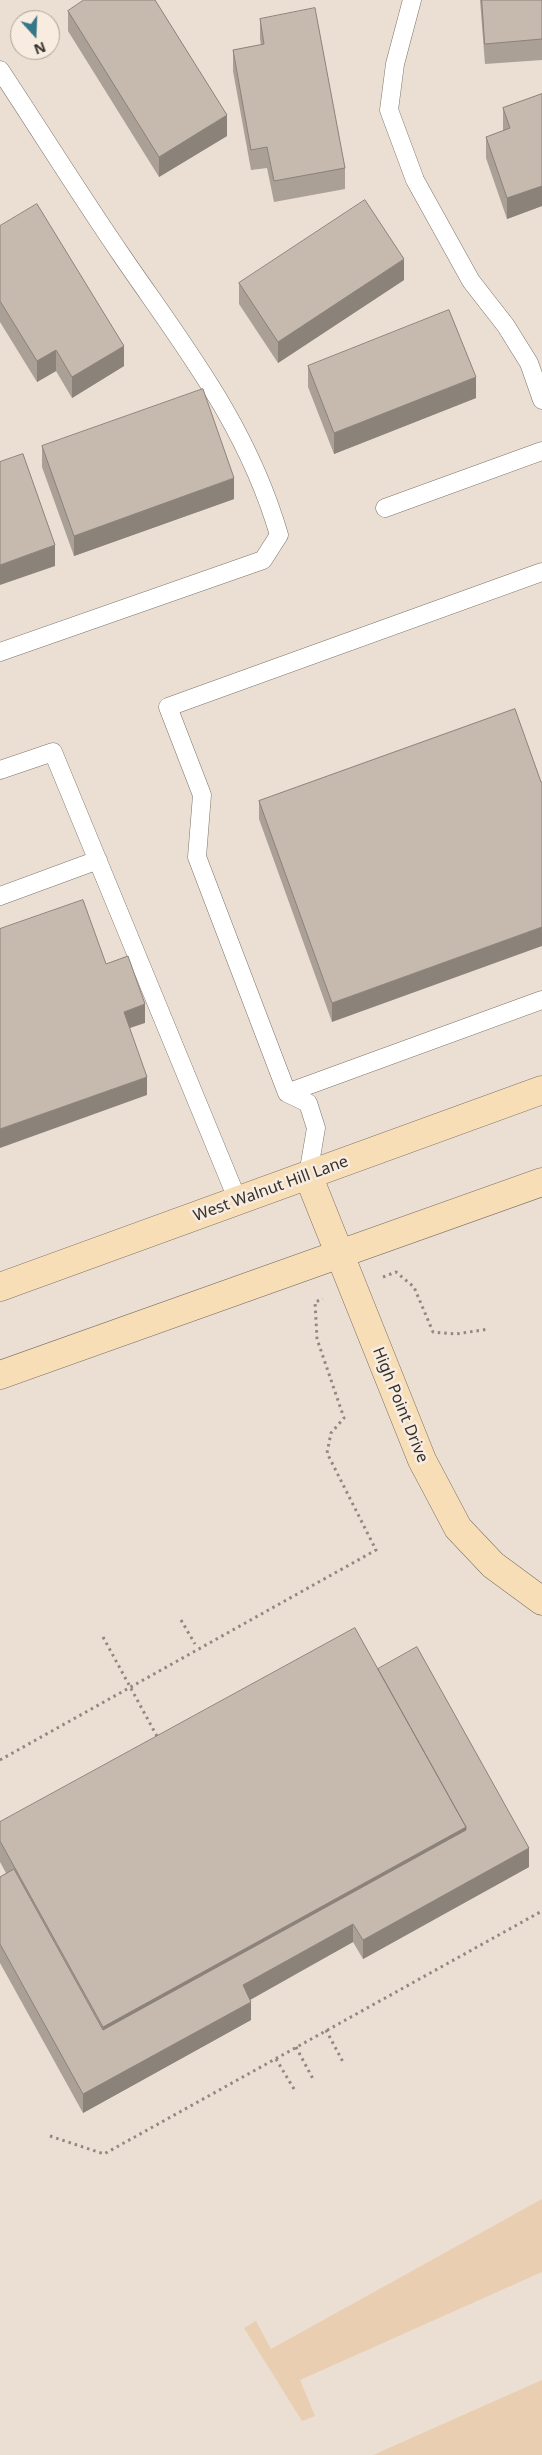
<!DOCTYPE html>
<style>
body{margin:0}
#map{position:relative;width:542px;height:2455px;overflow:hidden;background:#ebdfd3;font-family:"Noto Sans",sans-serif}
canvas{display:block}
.north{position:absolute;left:10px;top:10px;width:50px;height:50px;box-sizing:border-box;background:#f8ece0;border:1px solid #aaa198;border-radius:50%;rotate:160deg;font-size:14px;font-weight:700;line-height:20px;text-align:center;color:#34302b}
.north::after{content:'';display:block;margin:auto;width:18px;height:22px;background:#357789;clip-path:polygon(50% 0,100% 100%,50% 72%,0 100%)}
</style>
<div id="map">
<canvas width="542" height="2455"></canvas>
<div class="north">N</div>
</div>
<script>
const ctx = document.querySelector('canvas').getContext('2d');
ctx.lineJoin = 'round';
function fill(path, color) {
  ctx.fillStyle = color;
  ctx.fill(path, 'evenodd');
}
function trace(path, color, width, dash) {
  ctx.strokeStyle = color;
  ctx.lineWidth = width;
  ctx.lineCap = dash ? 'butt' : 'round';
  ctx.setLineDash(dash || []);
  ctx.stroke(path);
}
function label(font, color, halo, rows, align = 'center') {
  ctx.font = font + ' "Noto Sans",sans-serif';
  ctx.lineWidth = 5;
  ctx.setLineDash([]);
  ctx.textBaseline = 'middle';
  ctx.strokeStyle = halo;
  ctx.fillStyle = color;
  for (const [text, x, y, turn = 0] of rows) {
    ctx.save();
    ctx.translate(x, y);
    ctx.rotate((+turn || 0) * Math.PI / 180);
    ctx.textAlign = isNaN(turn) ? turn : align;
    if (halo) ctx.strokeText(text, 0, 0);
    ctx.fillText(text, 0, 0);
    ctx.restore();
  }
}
const green = new Path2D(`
 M542,2199V2272L300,2380L315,2416L302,2421L244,2328L256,2321L271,2349Z
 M542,2380V2455H373Z`);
const path = new Path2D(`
 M383,1277L396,1272L414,1287L433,1332L456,1334L489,1329
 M181,1620L195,1644
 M103,1637L159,1740
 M0,1760L376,1550L327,1453L331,1433L344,1418L317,1339L315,1302L323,1299
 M326,2030L343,2062
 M296,2047L313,2079
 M276,2059L294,2089
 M50,2136L104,2154L542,1911`);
const lane = new Path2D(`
 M412,0L395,64L389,110L415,180L471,281L506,326L529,363L542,400
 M0,70C41,132 80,195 122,256C185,348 247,425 279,535L263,560L0,652
 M385,508L542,451
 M0,770L53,752L238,1201
 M0,896L98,860
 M287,1093L542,1000
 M308,1175L316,1128L308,1103L287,1093L197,857L202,795L168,707L542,572`);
const secondary = new Path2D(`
 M308,1175L422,1460L458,1528L493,1565L542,1601
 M0,1287L542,1090
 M0,1375L542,1182`);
const wall = new Path2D(`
 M480,0H542V60L485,64Z
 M68,11L227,136L159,177L68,31Z
 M260,19L345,168V189L274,202L267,168L251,170L233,71V50L261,45L260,39Z
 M542,94V206L507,219L486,158V137L503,131V108Z
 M0,226L124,366L72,398L56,371L37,382L0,322Z
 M404,280L278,363L239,304V283Z
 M308,366L476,398L334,454L308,387Z
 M42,446L234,499L74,556L42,467Z
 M515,709L332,1022L259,819V801Z
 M378,1669L529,1867L363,1959L353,1942L250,1999L251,2020L83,2113L0,1963V1877L6,1873L0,1862V1822Z`);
const shadedWall = new Path2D(`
 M227,115V136L159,177V157Z
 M542,186V206L507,219V198Z
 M404,259V280L278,363V342Z
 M124,346V366L72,398V377Z
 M56,350V371L37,382V361Z
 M476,377V398L334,454V433Z
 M234,478V499L74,556V536Z
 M55,545V566L0,585V565Z
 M542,927V946L332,1022V1003Z
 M145,1004V1023L124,1030V1012Z
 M147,1077V1095L0,1148V1129Z
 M466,1827V1848L103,2048V2027Z
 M529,1848V1867L363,1959V1940Z
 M353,1924V1942L243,2004V1985Z
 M251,2002V2020L83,2113V2094Z`);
const building = new Path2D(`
 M84,0H155L227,115L159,157L68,11Z
 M482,0H542V39L485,44Z
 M315,8L345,168L274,181L267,147L251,150L233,50L264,44L260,19Z
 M542,94V186L507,198L486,137L510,128L503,108Z
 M365,200L404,259L278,342L239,283Z
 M37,204L124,346L72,377L56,350L37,361L0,301V226Z
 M449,310L476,377L334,433L308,366Z
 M203,389L234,478L74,536L42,446Z
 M23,454L55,545L0,565V462Z
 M515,709L541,782H542V927L332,1003L259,801Z
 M83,900L106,964L128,956L145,1004L124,1012L147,1077L0,1129V929Z
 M355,1628L466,1827L103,2027L0,1841V1822Z
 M417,1647L529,1848L363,1940L353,1924L243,1985L251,2002L83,2094L0,1944V1877L14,1869L103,2030L466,1830V1827L378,1669Z`);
const streetNames = [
 ["West Walnut Hill Lane",271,1189,-20],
 ["High Point Drive",400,1405,68]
];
fill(green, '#e9ceb1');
trace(lane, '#7d7368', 19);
trace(secondary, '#7d7368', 29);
trace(path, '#918981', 3, [2.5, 4]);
trace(lane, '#fff', 18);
trace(secondary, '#f8deb7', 28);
fill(wall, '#aaa096');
fill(shadedWall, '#8b827a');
fill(building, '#c6baaf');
trace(building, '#8b827a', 1);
label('16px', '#34302b', '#f8ece0', streetNames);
</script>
